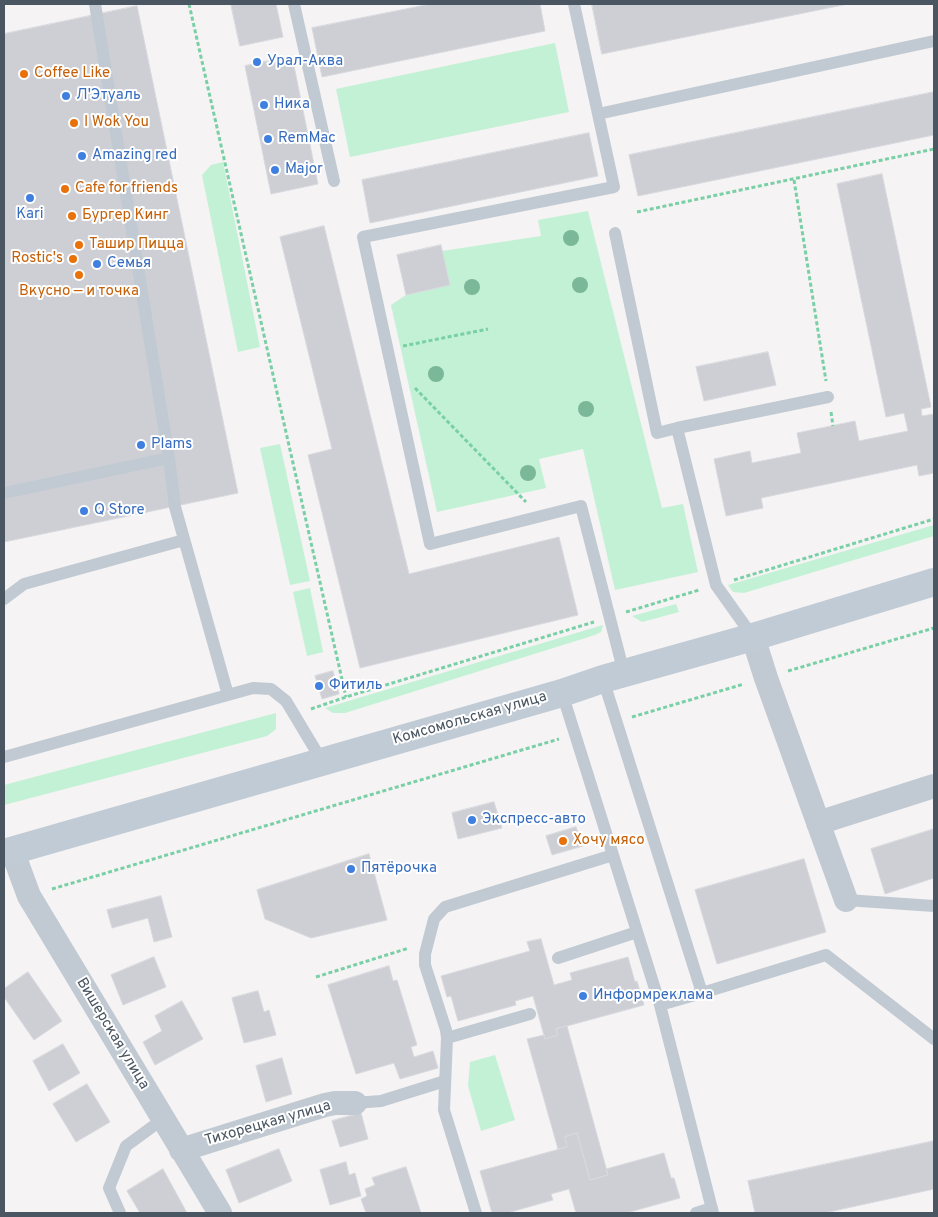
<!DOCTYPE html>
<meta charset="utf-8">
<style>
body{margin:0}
#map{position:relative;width:938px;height:1217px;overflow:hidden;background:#f5f3f3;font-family:Overpass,sans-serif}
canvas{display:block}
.frame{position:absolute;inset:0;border:5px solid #4a5661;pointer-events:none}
</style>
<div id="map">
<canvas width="938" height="1217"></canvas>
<div class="frame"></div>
</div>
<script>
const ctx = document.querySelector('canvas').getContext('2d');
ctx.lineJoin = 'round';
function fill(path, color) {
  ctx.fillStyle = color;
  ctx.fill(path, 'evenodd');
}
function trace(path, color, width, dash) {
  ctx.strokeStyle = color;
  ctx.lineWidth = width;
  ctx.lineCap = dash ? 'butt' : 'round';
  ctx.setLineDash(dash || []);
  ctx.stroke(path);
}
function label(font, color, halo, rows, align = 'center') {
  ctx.font = font + ' Overpass,sans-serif';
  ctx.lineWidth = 4;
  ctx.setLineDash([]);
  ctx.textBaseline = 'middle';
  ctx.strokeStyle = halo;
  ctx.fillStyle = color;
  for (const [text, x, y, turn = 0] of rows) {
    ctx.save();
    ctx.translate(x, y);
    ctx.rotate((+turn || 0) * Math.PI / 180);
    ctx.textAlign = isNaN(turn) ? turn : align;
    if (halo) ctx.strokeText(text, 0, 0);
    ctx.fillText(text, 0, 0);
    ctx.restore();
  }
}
const green = new Path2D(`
 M555,43L569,112L350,157L336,89Z
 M223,162L260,347L238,352L202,175L211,165Z
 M588,211L662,508L683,504L698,572L615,590L583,449L539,459L546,488L437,512L391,305L406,295L450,285L442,251L541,236L538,220Z
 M280,444L310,581L290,585L260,448Z
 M934,525V536L744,593L733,592L728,585Z
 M310,588L323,652L307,656L293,592Z
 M676,604L679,612L642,622L632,616Z
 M603,625L601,632L595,635L345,713H333L325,708Z
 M276,713V729L267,736L4,805V785Z
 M495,1055L515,1120L481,1131L468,1086L470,1062Z`);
const building = new Path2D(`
 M231,4H276L283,37L240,46Z
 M431,4H540L545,31L322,77L312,28Z
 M592,4H848L602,54Z
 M137,6L238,493L4,542V34Z
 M292,56L318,184L271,194L245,66Z
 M934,92V135L638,196L629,155Z
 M589,133L598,176L370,223L362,180Z
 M882,174L931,407L921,409L922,416L934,414V473L919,476L917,465L761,498L763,508L726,516L714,459L750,451L752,463L801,453L797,433L855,421L859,441L908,431L904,413L886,417L837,184Z
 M324,226L409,574L559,537L578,615L360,668L308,455L332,449L280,237Z
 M441,245L450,285L406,295L397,255Z
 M768,352L776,385L704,401L696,367Z
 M333,671L339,694L322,699L315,676Z
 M494,802L502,828L458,839L452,813Z
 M576,827L583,846L552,855L546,836Z
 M934,829V878L885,894L871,849Z
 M369,854L387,920L311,938L265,919L257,890Z
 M804,859L826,932L717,964L695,890Z
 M161,896L172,937L154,942L148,918L112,928L107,910Z
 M541,939L554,985L572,980L570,973L628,957L635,982L637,981L644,1005L556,1029L558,1035L545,1039L533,996L515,1001L516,1005L458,1021L451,996L447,997L441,976L530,951L527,942Z
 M154,957L166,987L123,1005L111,975Z
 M389,966L393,981L397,980L417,1045L411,1047L414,1057L433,1051L438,1068L400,1079L394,1063L356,1074L328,985Z
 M28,972L62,1021L34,1040L4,997V989Z
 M258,991L264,1012L269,1010L276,1035L244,1043L232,998Z
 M182,1001L203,1039L155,1065L143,1042L162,1031L155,1016Z
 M567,1026L608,1175L590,1180L577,1133L565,1137L567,1147L558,1149L527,1039L544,1035L545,1039L558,1035L556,1029Z
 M63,1044L80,1073L49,1091L33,1061Z
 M282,1058L292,1094L266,1102L256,1066Z
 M87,1084L110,1122L76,1142L53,1104Z
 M361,1113L368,1139L340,1147L332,1121Z
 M577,1133L590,1180L608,1175L606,1169L664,1153L671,1178H674L680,1198L626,1213H576L569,1189L551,1194L553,1200L507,1213H492L480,1171L567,1147L565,1137Z
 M934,1141V1189L824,1213H755L748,1181Z
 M279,1149L292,1181L239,1203L226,1170Z
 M346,1162L349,1175L355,1173L361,1196L330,1205L320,1170Z
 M406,1167L421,1213H366L361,1199L367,1196L365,1189L375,1185L372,1178Z
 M163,1169L187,1213H140L127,1191Z`);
const path = new Path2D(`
 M189,4L346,697
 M794,180L826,381
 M637,212L934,149
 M403,346L488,329
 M415,388L526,502
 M831,412L833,426
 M734,580L934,519
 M626,612L699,590
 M788,671L934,628
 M311,709L346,697L594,622
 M632,717L744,684
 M52,889L559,739
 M316,977L409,948`);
const lane = new Path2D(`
 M95,4L169,458L175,507L228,695
 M294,4L334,181
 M574,4L614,187L363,237L430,544L581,506L624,673
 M598,114L934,41
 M615,233L657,433L677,428
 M4,493L169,458
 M4,599L24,584L184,540
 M753,637L716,585L677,428L828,397
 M603,679L702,993L660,1005
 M4,757L253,688L271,689L286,701L322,761
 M613,855L660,1005L713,1213
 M846,900L934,906
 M558,958L637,932
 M702,993L826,955L934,1039
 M447,1038L530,1014
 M355,1103L381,1101L445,1081
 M120,1213L109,1188L126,1146L163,1119
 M476,1213L444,1110L447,1038L446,1030L425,965V954L434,919L445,907L613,855L562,693
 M696,1213L712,1208`);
const street = new Path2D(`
 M753,637L766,678L846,900
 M818,823L934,786
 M12,850L29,896L220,1213
 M181,1150L325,1105L335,1103H355`);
const secondary = new Path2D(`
 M4,853L562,693L603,679L753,637L934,582`);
const trees = [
 [571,238],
 [580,285],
 [472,287],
 [436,374],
 [586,409],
 [528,473]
];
const markers = [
 [257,62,5,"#3f7fe0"],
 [24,74,5,"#e8710a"],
 [66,96,5,"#3f7fe0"],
 [264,105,5,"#3f7fe0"],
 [74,123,5,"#e8710a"],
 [268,139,5,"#3f7fe0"],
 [82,156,5,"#3f7fe0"],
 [275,170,5,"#3f7fe0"],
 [65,189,5,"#e8710a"],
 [30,198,5,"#3f7fe0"],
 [72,216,5,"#e8710a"],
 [79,245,5,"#e8710a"],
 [73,259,5,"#e8710a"],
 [97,264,5,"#3f7fe0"],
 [79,275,5,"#e8710a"],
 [141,445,5,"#3f7fe0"],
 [84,511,5,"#3f7fe0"],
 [319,686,5,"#3f7fe0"],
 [472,820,5,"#3f7fe0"],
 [563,841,5,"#e8710a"],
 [351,869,5,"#3f7fe0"],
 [583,996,5,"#3f7fe0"]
];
const shopNames = [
 ["Урал-Аква",267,62],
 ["Л'Этуаль",76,96],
 ["Ника",274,105],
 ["RemMac",278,139],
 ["Amazing red",92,156],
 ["Major",285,170],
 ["Kari",30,215,"center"],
 ["Семья",107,264],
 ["Plams",151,445],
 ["Q Store",94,511],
 ["Фитиль",329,686],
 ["Экспресс-авто",482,820],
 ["Пятёрочка",361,869],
 ["Информреклама",593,996]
];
const foodNames = [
 ["Coffee Like",34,74],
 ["I Wok You",84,123],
 ["Cafe for friends",75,189],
 ["Бургер Кинг",82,216],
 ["Ташир Пицца",89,245],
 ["Rostic's",63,259,"right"],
 ["Вкусно — и точка",79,292,"center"],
 ["Хочу мясо",573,841]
];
const streetNames = [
 ["Комсомольская улица",470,719,-16],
 ["Вишерская улица",112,1034,59],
 ["Тихорецкая улица",268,1124,-16]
];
fill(green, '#c3f1d5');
fill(building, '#cdcfd5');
trace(building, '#d7d9de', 1);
trace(path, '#7ad0a6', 3, [4, 2.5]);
trace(lane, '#c1cad2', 12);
trace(street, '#c1cad2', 24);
trace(secondary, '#c1cbd6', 28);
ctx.fillStyle = '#7bb799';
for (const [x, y] of trees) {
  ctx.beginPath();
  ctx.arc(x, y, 8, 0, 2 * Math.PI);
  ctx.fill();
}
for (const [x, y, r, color] of markers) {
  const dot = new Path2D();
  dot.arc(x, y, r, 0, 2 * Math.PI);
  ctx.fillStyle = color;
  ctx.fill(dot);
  trace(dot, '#fff', 2);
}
label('15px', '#366cbe', '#fff', shopNames, 'left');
label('15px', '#c56008', '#fff', foodNames, 'left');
label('15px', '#4a5661', '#fff', streetNames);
</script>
